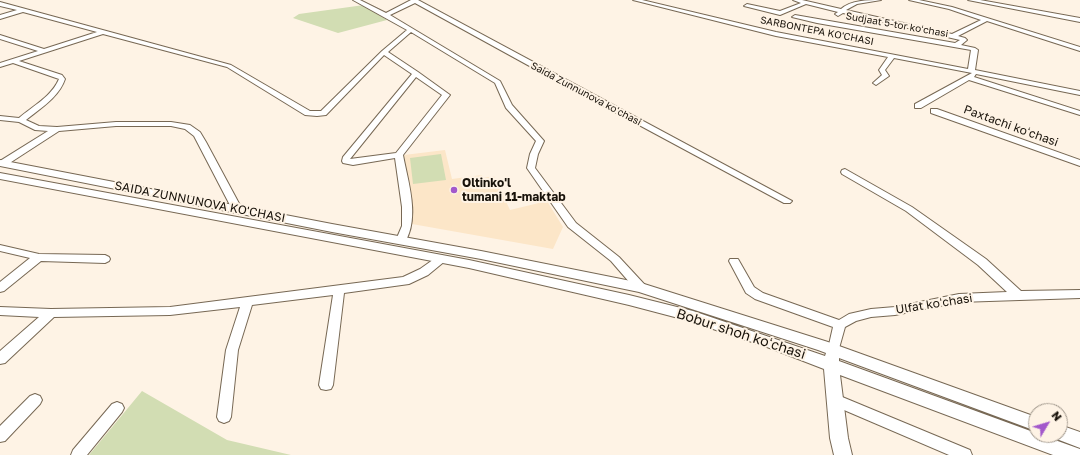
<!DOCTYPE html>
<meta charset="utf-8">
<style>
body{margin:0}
#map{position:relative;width:1080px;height:455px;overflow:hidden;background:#fef3e5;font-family:"Golos Text",sans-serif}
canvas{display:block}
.north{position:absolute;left:1028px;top:403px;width:40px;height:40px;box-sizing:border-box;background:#fef3e5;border:1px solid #a2998d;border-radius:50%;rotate:52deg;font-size:11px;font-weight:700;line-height:16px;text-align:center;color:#18120a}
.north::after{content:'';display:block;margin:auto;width:14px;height:18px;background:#a358cb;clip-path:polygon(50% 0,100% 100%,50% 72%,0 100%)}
</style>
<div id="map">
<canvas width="1080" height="455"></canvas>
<div class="north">N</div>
</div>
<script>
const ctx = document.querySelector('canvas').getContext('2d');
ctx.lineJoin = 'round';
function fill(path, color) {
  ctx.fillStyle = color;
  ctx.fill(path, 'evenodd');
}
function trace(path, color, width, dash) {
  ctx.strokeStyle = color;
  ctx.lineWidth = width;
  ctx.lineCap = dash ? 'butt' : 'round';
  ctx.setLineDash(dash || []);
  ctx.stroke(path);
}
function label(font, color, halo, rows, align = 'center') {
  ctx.font = font + ' "Golos Text",sans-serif';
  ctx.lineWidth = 4;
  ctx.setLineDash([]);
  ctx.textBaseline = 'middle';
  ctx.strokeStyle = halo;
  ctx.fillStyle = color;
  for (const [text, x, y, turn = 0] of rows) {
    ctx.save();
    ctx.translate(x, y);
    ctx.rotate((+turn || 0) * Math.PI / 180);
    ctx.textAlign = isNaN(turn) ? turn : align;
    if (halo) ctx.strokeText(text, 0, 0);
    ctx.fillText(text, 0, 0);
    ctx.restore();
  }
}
const built = new Path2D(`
 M445,150L452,179L482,175L483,178L494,176L510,210L547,201L563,227L553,249L412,224L404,155Z`);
const green = new Path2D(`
 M364,5L387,20L338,33L293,18L299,14Z
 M441,154L446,180L413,184L410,158Z
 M142,391L227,440L291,455H89Z`);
const minor = new Path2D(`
 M353,0H360L386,13L411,0H418L792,201L790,203H784L535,69L415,3L390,15L500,81L512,105L544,141L538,154L535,168L576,223L619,257L645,285L647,288L645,291H637L611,261L568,227L527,168L530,154L536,141L506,108L495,83L411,32L388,52L418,72L450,95L403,155C408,182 420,217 405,242L401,243L396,240L402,226V207L395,158L353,165L343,163L342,161L343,157L412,74L384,55L326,115L317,116L305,115L227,67L103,34L19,61L62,75L65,79C59,97 41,108 26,120L39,126L57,127L116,122H171L190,125L200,132L206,142L242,209L240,211H234L232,209L194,136L185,129L171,126H116L59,131L5,166H0V161L48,131L35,130L19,122L0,120V116L19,118C33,106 52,96 59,79L13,63L0,67V63L38,51L0,39V35L44,49L97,32L23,12L0,19V15L17,10L0,6V2L231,65L310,111H321L382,51L407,30ZM416,77L442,95L396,153L350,159Z
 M633,0H642L776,32L968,69L971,50L817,23L792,17L795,15L955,43L960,40L843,13L838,16L835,14L838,12L806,4L780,15L744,6L747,4L780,11L801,3L793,0H802L841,9C851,0 867,0 881,0L857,4L846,10L952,34L981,20L949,9L909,0H919L952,7L1080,47V51L987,21L958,36L965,38L967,40L961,45L975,48L978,50L975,70L1080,91V95L976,74L974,77L1080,111V115L969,80L921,108H915V104L972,73L894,58L885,70L889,76L876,85L873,83L882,75L879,70L888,57L776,36Z
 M968,0H980L1080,18V22Z
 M931,109H937L1080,160V166L931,113Z
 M845,169L912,207L986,259L1021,291L1080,290V298L959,302L895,315L871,317L856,321L845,327L838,352L834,354L830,352L828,349L833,327L755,299L746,293L729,261L730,259H738L754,287L763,293L839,320L849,314L871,309L895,307L959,294L1007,292L978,265L906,211L842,174L841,172L842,170Z
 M0,245L39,254L105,255L109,257L110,259L109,261L105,263L41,261L4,291L0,292V282L30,258L0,251Z
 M441,255L445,257L446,259L445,261L428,275L409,284L344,293L333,385L331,389L326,390L321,389L319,385L333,295L252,305L238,350L231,417L229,421L224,423L219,421L217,417L226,350L240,307L170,315L54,317L5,363L0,364V351L39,317L0,315V307L51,309L170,307L403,277L420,269L437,257Z
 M35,394L40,396L42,400L40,404L5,441L0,442V426L30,396Z
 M835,394L970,450L972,455H949L830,404L828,400L830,396Z
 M117,402L122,404L124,408L122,412L87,455H71L73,450L112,404Z`);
const major = new Path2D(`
 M0,160L332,224L481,251L641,283L828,342L1036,417V431L839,358V361L1036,433V435H1041L1080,449V455H1053L840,375L848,438L852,455H834L830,438L824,369L767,347L686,320L629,305L469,268L0,179V173L469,260L629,295L693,311L825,356L826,353L818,350L639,292L481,259L332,232L0,166Z
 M1060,425L1080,432V448L1054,438L1052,435H1060Z`);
const markers = [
 [454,190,4,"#a358cb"]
];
const farStreetnames = [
 ["Sudjaat 5-tor koʻchasi",897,25,10],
 ["SARBONTEPA KO'CHASI",817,31,11],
 ["Saida Zunnunova koʻchasi",586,94,28]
];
const streetNames = [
 ["Paxtachi koʻchasi",1011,126,20],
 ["SAIDA ZUNNUNOVA KO'CHASI",200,202,11],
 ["Ulfat koʻchasi",934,304,-9]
];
const poiNames = [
 ["Oltinko'l",462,183],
 ["tumani 11-maktab",462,197]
];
const nearStreetnames = [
 ["Bobur shoh koʻchasi",741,334,18]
];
fill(built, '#fce6c8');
fill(green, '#d2ddb3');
trace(minor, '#776854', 2);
trace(major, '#776854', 2);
fill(minor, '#fff');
fill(major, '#fff');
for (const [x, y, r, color] of markers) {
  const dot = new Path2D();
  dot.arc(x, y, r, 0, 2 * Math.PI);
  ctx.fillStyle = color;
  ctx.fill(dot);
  trace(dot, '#fef3e5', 1.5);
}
label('10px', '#18120a', '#fef3e5', farStreetnames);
label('12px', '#18120a', '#fef3e5', streetNames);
label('bold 12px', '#18120a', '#fef3e5', poiNames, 'left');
label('14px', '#18120a', '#fef3e5', nearStreetnames);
</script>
